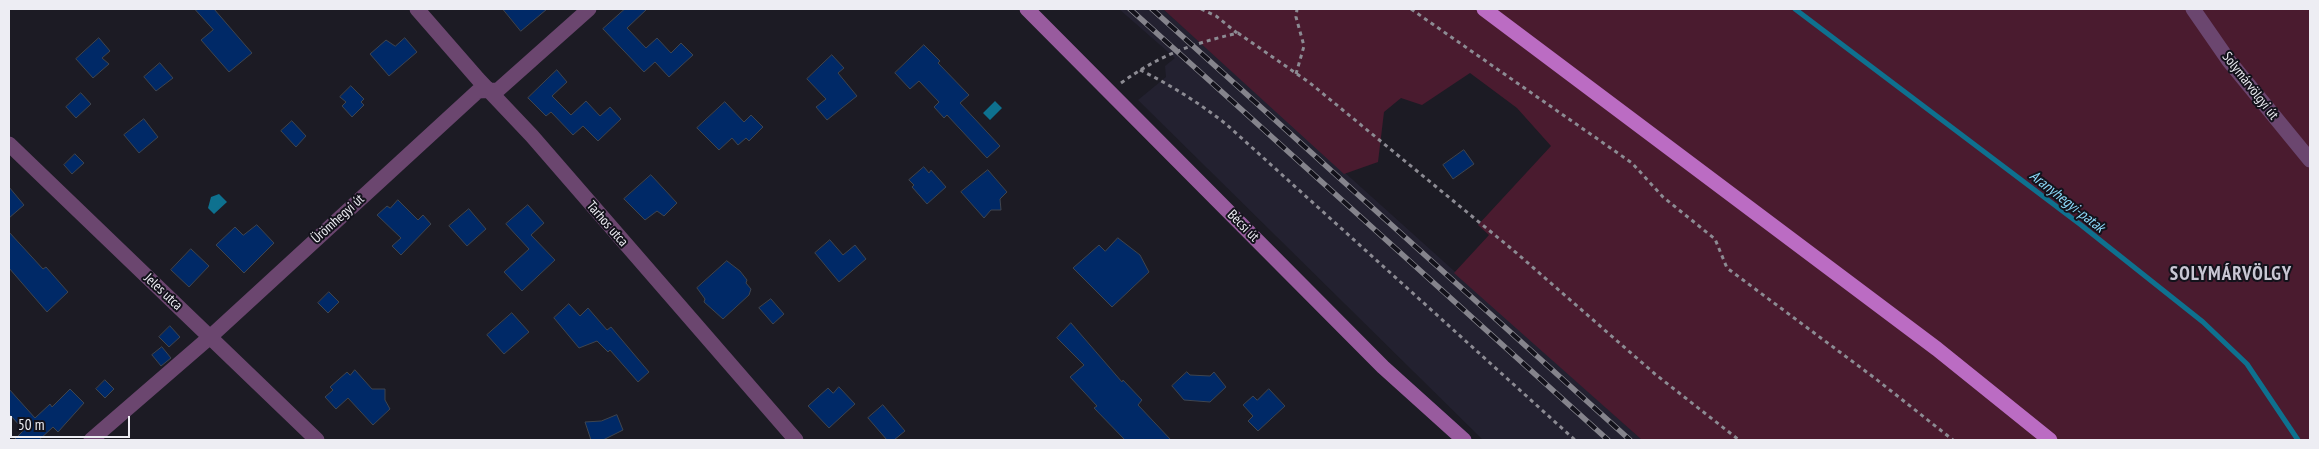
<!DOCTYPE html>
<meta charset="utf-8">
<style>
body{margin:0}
#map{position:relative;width:2319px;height:449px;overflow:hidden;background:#1c1b24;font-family:"PT Sans Narrow",sans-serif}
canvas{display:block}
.frame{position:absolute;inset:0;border:10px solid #ededf3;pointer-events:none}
.scale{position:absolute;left:10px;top:416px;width:120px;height:22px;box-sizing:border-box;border:2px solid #ededf3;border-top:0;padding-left:6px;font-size:15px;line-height:18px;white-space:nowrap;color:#ededf3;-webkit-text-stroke:4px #13121b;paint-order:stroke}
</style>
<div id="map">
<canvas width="2319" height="449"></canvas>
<div class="frame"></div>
<div class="scale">50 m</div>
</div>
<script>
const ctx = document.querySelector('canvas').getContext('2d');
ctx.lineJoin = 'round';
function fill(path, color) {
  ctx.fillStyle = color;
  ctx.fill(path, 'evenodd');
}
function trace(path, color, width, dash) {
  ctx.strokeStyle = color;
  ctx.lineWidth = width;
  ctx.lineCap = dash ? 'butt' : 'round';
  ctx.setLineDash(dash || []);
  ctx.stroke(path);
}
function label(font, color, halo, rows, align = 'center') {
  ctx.font = font + ' "PT Sans Narrow",sans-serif';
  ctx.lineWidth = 4;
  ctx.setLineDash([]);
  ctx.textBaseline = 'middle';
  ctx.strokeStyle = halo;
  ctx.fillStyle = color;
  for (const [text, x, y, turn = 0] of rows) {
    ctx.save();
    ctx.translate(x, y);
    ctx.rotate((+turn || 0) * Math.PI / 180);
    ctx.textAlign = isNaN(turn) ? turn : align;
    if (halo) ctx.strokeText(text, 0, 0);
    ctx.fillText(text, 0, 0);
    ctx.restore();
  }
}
const built = new Path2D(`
 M1119,9H1163L1642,440H1483L1138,100L1166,77L1165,66L1175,58Z`);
const green = new Path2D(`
 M1163,9H2310V440H1642L1454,273L1489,235L1478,225L1551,146L1517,108L1470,73L1422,105L1401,98L1384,112L1378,162L1344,174Z`);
const water = new Path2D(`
 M995,101L1002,108L990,120L983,113Z
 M219,194L227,202L214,214L208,208L211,197Z`);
const stream = new Path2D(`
 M1795,9L2081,225L2203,322L2247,364L2298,440`);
const building = new Path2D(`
 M195,9H214L252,53L229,72L201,40L213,30Z
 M503,9H547L521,31Z
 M625,9H647L627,28L646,48L657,38L671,53L681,43L693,55L669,77L655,62L644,72L603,29Z
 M99,38L110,51L102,58L109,64L93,78L76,59Z
 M405,38L417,52L389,76L370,54L386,40L395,46Z
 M924,45L940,61L938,63L969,95L960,103L1000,146L987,158L947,115L944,118L934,107L939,102L919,81L910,89L895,73Z
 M832,55L844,68L838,73L857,96L827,120L816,107L826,99L807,79Z
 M160,63L173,78L156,91L144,77Z
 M557,70L567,82L552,96L571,115L586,101L600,116L610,107L621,119L598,141L583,126L573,135L551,112L546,116L528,98Z
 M351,86L364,99L361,102L364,105L352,117L342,106L346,102L340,97Z
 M81,93L91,104L76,118L66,107Z
 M725,102L744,122L751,115L763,127L749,141L746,138L738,145L732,138L719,150L697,128Z
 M144,119L158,137L139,153L124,135Z
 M292,121L306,136L296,147L281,131Z
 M1464,150L1474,164L1453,179L1443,165Z
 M75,154L84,163L72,174L64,165Z
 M924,167L929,173L931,170L946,187L927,204L912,187L914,185L909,180Z
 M988,170L1007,192L1000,199L1001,210H991L984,218L961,192Z
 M651,175L677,203L664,216L657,211L645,220L624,199Z
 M9,187L24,205L9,218Z
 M398,200L418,220L423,215L431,224L401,255L392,246L401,238L377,215L387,206L390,208Z
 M528,205L544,223L531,235L555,260L522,291L504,272L529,249L506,224Z
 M469,209L486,229L467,246L449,226Z
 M257,225L274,243L244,273L216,245L235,227L243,235Z
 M9,232L43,269L46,267L68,292L47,312L9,268Z
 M1118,238L1140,255L1149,272L1112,307L1073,268L1099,245L1105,251Z
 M830,240L843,255L855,245L866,259L839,282L815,253Z
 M191,249L209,266L189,287L171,270Z
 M727,261L740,271L747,280L746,283L751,289L749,295L723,319L704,302L705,299L697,288Z
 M329,292L339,302L328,313L318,303Z
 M771,299L784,314L773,324L759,308Z
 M569,304L580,316L588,308L607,330L611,327L649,372L638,382L610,350L608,352L597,341L579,348L554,318Z
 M512,313L529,332L504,354L487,335Z
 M1071,323L1122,382L1123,380L1142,400L1138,405L1171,440H1125L1094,408L1097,406L1070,377L1084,365L1057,338Z
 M170,326L180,337L169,347L159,337Z
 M162,347L171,358L161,366L152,355Z
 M355,370L372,389H385V400L390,409L373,425L348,398L336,409L325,397L333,390L330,387L347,372L350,375Z
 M1187,372L1190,375L1210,376L1214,372L1226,387L1210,402L1184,400L1172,386Z
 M105,380L114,389L105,398L96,389Z
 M839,387L855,404L829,428L808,406L828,388L833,393Z
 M9,389L35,418L50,404L52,407L70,389L84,403L58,432L53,427L39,440H14L24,430L9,414Z
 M1269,389L1285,406L1258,431L1248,421L1253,416L1243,405L1253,396L1257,400Z
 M883,405L905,431L894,440H887L868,418Z
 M617,415L623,430L603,440H591L585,422L601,421Z`);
const path = new Path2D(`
 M1201,9L1216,16L1237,33
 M1411,9L1632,163L1663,197L1715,239L1727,268L1876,379L1953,440
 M1140,70C1171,85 1199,103 1226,124L1575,440
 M1296,74L1304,46L1296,17L1297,9
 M1121,83C1160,55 1191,44 1238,33L1310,83L1513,250L1655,374L1739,440`);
const street = new Path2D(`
 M417,9L478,79L532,136L796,440
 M2193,9L2229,61L2310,160
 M9,144L317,440
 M91,440L210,337L478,91L498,90L589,9`);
const secondary = new Path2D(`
 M1027,9L1383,367L1464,440`);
const primary = new Path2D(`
 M1484,9L1937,349L2050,440`);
const rail = new Path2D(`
 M1130,9L1608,440
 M1152,9L1630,440`);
const streetNames = [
 ["Solymárvölgyi út",2250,86,52],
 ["Ürömhegyi út",338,219,-42],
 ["Tarhos utca",607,224,49],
 ["Bécsi út",1243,226,45],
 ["Jeles utca",163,292,43]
];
const waterNames = [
 ["Aranyhegyi-patak",2067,202,38]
];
const districtNames = [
 ["SOLYMÁRVÖLGY",2231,275]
];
fill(built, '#232130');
fill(green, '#4a1b2f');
fill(water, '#0e718f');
trace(stream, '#0e718f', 5);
fill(building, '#002967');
trace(building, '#3f454f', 1);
trace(path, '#8c8b93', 3, [4, 4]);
trace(street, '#6b466f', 15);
trace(secondary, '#985b9e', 15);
trace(primary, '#bb6cc3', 15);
trace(rail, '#85848c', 5.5);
trace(rail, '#13121b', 4, [11]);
label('14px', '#ededf3', '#13121b', streetNames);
label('italic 15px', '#8bd9f9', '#13121b', waterNames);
ctx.letterSpacing = '1px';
label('bold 19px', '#c9c7d4', '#13121b', districtNames);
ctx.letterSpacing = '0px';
</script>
